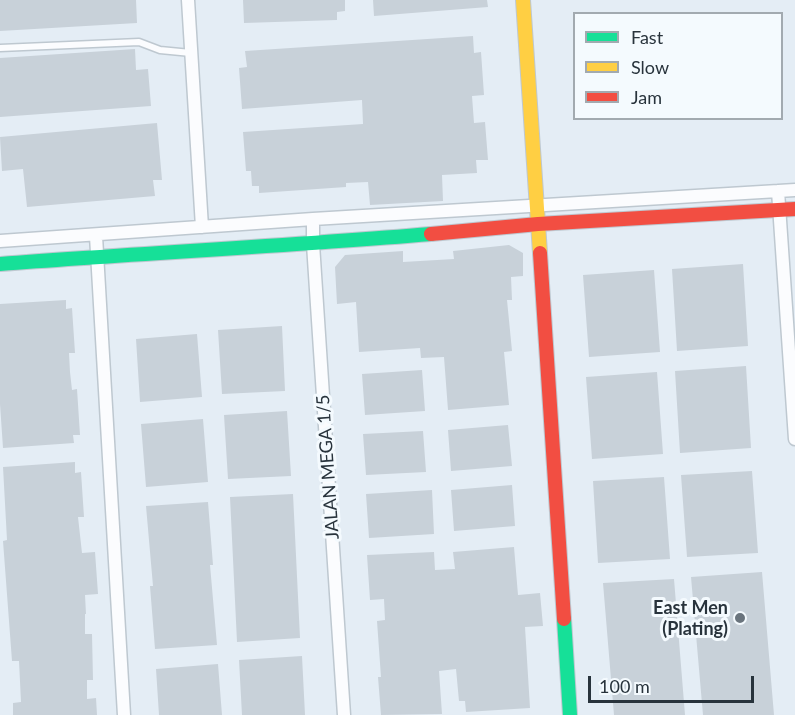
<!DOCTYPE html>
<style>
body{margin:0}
#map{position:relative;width:795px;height:715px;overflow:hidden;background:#e4edf5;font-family:Lato,sans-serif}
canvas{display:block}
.legend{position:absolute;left:573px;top:12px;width:210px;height:108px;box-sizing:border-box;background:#f4fafe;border:2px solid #a2aab0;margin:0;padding:8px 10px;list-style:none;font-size:18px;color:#28333c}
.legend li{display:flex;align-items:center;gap:12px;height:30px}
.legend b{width:30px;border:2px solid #a2aab0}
.scale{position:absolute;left:588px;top:676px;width:166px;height:27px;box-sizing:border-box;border:3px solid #28333c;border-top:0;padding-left:8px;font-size:18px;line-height:21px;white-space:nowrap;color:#28333c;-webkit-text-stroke:4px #f4fafe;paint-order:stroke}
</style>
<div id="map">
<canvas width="795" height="715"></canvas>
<ul class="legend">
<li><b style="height:8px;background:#16e098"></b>Fast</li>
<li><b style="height:8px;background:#ffcf43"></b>Slow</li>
<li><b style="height:8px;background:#f24e42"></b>Jam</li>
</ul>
<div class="scale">100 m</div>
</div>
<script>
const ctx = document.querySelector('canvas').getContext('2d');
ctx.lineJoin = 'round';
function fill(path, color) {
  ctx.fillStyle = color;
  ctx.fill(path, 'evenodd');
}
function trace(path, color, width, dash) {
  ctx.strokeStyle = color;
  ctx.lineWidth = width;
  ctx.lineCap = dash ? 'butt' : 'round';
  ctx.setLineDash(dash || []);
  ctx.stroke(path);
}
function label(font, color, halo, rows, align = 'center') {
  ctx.font = font + ' Lato,sans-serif';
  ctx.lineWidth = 6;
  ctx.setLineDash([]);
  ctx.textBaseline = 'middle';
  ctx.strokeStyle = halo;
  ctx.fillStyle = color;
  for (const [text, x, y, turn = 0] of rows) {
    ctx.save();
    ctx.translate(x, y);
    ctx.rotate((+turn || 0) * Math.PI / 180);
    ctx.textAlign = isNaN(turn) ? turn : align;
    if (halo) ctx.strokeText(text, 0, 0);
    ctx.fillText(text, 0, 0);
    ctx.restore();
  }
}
const building = new Path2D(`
 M0,0H136L137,23L0,31Z
 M243,0H345V11L337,12V20L244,23Z
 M373,0H487L488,7L374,16Z
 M473,36L474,53L481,52L484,95L472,96L474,123L485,122L488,160H476L477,173L442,175L443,201L370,205L368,182L346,183V187L259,193V186H252L251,171H246L243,132L363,124L362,100L242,109L239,68L247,67L245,51Z
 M135,49L136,70L148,69L151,106L0,117V58Z
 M157,123L162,180H153L155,196L27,207L23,169L2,171L0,137Z
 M509,245L523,253V276L511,277L512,300H507L512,351L504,352L509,405L448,410L444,357L421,358L420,348L359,352L356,302L337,304L335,267L345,255L403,251V262L454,259L453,251Z
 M743,264L748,346L677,351L672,269Z
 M654,270L660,352L589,357L583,275Z
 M66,300V309L72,308L75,353H69L70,372L72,390L77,389L80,435H73L74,443L3,448L0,404V304Z
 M282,326L285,391L222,394L218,330Z
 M197,334L202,397L140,402L136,339Z
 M746,366L751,448L680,453L675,371Z
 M422,370L425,411L365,415L362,374Z
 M657,372L663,454L592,459L586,377Z
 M287,411L291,476L228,479L224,415Z
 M203,419L208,482L146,487L141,424Z
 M508,425L512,466L451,471L448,430Z
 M423,431L426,472L366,475L363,434Z
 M75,462V473L81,472L84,517H78L82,553L95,552L98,594L85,595L86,614H85V634H92L93,680H87V699L96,698L97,715H13V703L21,702L19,661H12L3,541L7,540L3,467Z
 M752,471L758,553L687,557L681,475Z
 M664,477L670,559L598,563L593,481Z
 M512,485L515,526L454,531L451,490Z
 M432,490L434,534L369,538L366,494Z
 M293,494L300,638L237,642L230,497Z
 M208,502L213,565H210L217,645L155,649L150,586H153L146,506Z
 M514,547L518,595L540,593L543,626L525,627L530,708L466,712L465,701H459L456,669L439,671L442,714L381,715L378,677H381L377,621L385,620L384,599L370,600L367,555L434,552L435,570L455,569L453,552Z
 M762,572L774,715H703L691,577Z
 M674,579L685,715H614L603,583Z
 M302,656L305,715H242L239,660Z
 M218,664L222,715H159L156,669Z`);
const lane = new Path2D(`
 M0,48L139,42L160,50L191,53`);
const street = new Path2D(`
 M188,0L202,227
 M778,191L795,439
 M313,219V244L344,715
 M96,236L124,715
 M0,241L313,219L795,190`);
const fast = new Path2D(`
 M0,264C144,253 288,246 431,234
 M564,619L570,715`);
const slow = new Path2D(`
 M523,0L540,253`);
const jam = new Path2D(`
 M431,234L538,224L795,209
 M540,253L564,619`);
const markers = [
 [740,618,6,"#6a747d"]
];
const streetNames = [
 ["JALAN MEGA 1/5",328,467,-94]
];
const poiNames = [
 ["East Men",728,608],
 ["(Plating)",728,629]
];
fill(building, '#c8d1d9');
trace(lane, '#bec8d0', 9);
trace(street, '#bec8d0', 15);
trace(fast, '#bec8d0', 16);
trace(slow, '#bec8d0', 16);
trace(jam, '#bec8d0', 16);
trace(lane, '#fbfcfe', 6);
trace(street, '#fbfcfe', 12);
trace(fast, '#16e098', 14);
trace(slow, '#ffcf43', 14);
trace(jam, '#f24e42', 14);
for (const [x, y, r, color] of markers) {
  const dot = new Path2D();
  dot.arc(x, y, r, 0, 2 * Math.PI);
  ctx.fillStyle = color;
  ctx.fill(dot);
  trace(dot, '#f4fafe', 2);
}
label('18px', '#28333c', '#f4fafe', streetNames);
label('bold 18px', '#28333c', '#f4fafe', poiNames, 'right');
</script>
